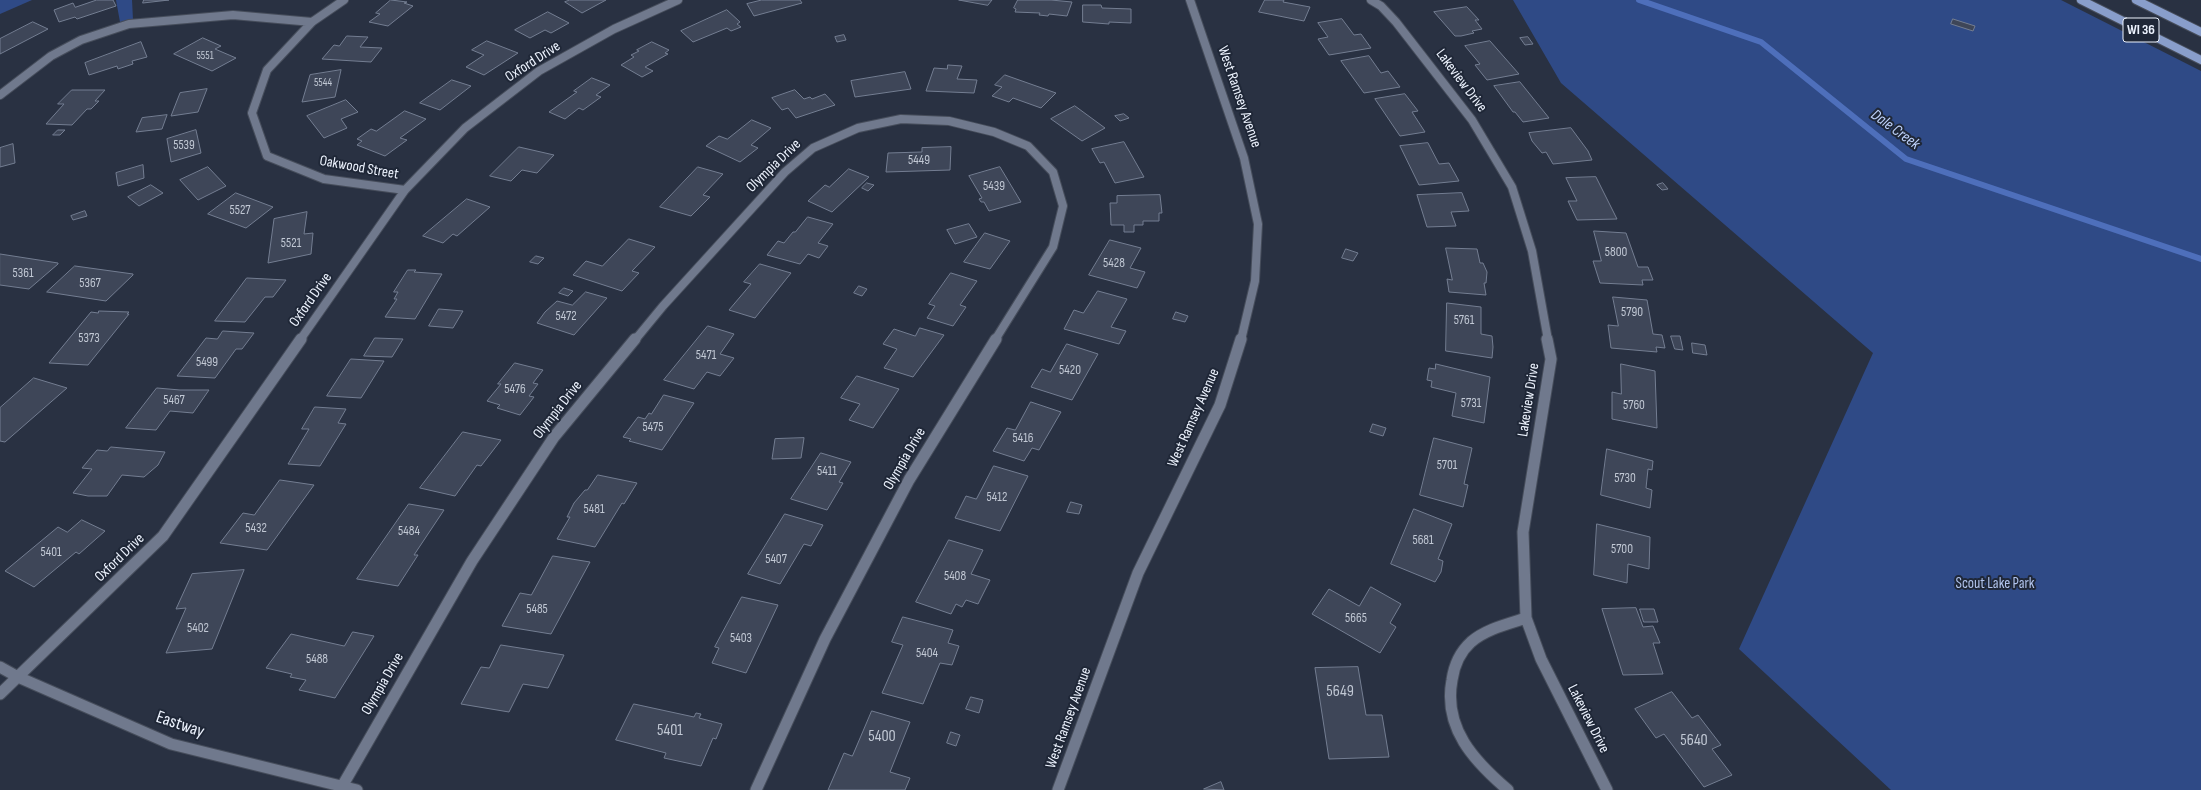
<!DOCTYPE html>
<style>
body{margin:0}
canvas{display:block;background:#293142}
</style>
<canvas width="2201" height="790"></canvas>
<script>
const ctx = document.querySelector('canvas').getContext('2d');
ctx.lineJoin = 'round';
function fill(path, color) {
  ctx.fillStyle = color;
  ctx.fill(path, 'evenodd');
}
function trace(path, color, width, dash) {
  ctx.strokeStyle = color;
  ctx.lineWidth = width;
  ctx.lineCap = dash ? 'butt' : 'round';
  ctx.setLineDash(dash || []);
  ctx.stroke(path);
}
function label(font, color, halo, rows, align = 'center') {
  ctx.font = font + ' "Sofia Sans Condensed",sans-serif';
  ctx.lineWidth = 4;
  ctx.setLineDash([]);
  ctx.textBaseline = 'middle';
  ctx.strokeStyle = halo;
  ctx.fillStyle = color;
  for (const [text, x, y, turn = 0] of rows) {
    ctx.save();
    ctx.translate(x, y);
    ctx.rotate((+turn || 0) * Math.PI / 180);
    ctx.textAlign = isNaN(turn) ? turn : align;
    if (halo) ctx.strokeText(text, 0, 0);
    ctx.fillText(text, 0, 0);
    ctx.restore();
  }
}
const green = new Path2D(`
 M0,0H32L0,14Z
 M116,0H132L133,20L120,22Z
 M1513,0H2061L2201,71V790H1891L1739,649L1873,353L1561,83Z`);
const stream = new Path2D(`
 M1639,0L1761,42L1906,159L2201,259`);
const building = new Path2D(`
 M97,0H113L116,6L77,19L75,17L59,22L54,10L73,3L75,7Z
 M144,0H169L143,3Z
 M391,0L407,2L404,3L413,6L388,26L369,22L380,14L376,13Z
 M570,0H606L582,13L565,2Z
 M762,0H800L802,3L754,16L747,4Z
 M959,0H992L988,5Z
 M1018,0H1051L1072,2L1067,16L1049,14L1048,16L1039,15L1040,13L1015,12L1016,9L1014,8Z
 M1265,0H1284L1283,2L1310,7L1304,21L1259,12Z
 M1083,5H1101L1102,8L1131,9V23L1109,22V24L1083,22Z
 M1467,7L1479,20H1475L1482,29L1472,31L1474,33L1461,36H1455L1434,12Z
 M727,10L740,22L737,24L741,27L731,31L727,28L693,42L681,31Z
 M548,12L569,23L551,33L545,30L530,38L515,30Z
 M1342,19L1354,35L1361,34L1371,48L1329,55L1318,39L1328,37L1318,23Z
 M1953,19L1975,26L1973,31L1951,24Z
 M33,22L48,29L0,54V39Z
 M844,35L846,40L837,42L835,37Z
 M347,36L368,37L360,47L382,48L371,62L322,59L334,45L339,46Z
 M1528,37L1533,44L1525,45L1520,38Z
 M203,38L221,46L215,49L236,58L212,71L174,54Z
 M487,41L518,53L484,75L466,67L484,55L472,50Z
 M1490,41L1519,74L1487,80L1475,65L1480,64L1465,46Z
 M141,42L147,57L132,61L133,64L118,69L117,66L89,75L85,63Z
 M652,42L669,50L665,53L668,54L645,67L653,71L642,77L621,65L634,57L631,55L639,51L637,50Z
 M1369,56L1381,73L1388,71L1400,87L1364,93L1341,61Z
 M948,65L962,66L957,79L977,80L974,93L926,91L934,68L947,69Z
 M341,70L335,97L302,102L310,75Z
 M905,72L911,89L855,97L851,81Z
 M1005,75L1056,93L1041,108L1013,98L1009,102L992,96L1002,87L995,85Z
 M592,78L610,85L596,95L601,97L583,110L579,108L565,119L549,112L577,92L574,91Z
 M452,80L471,86L440,110L420,103Z
 M1520,82L1549,118L1523,122L1515,112H1513L1494,86Z
 M207,89L198,112L171,116L180,93Z
 M72,90H105L95,101H99L91,109H87L72,125L46,124L64,104H58Z
 M795,90L804,99L810,97L812,99L825,94L835,105L796,118L788,108L782,110L772,98Z
 M1405,94L1418,111L1412,112L1425,132L1400,136L1375,99Z
 M346,100L358,112L341,119L347,128L324,138L307,116Z
 M1075,106L1105,128L1082,141L1051,119Z
 M405,111L426,119L400,138L407,140L385,156L357,145L362,141L357,139L371,129L376,131Z
 M1124,114L1129,118L1120,121L1115,116Z
 M167,115L162,129L136,132L142,118Z
 M752,120L771,128L751,145L758,148L740,162L706,146L719,136L727,139Z
 M1571,128L1588,151L1592,160L1553,164L1546,152L1542,153L1532,141L1529,133Z
 M58,130H65L60,135H53Z
 M196,130L201,153L171,162L167,139Z
 M1124,142L1144,177L1115,183L1104,162L1100,163L1092,149Z
 M1428,143L1439,164L1449,163L1459,181L1419,185L1400,146Z
 M13,144L15,163L0,167V148Z
 M519,147L554,155L537,173L522,170L511,181L490,176Z
 M951,147L950,170L886,172L888,153L922,152V148Z
 M143,165L144,178L118,186L116,173Z
 M208,167L226,186L198,200L180,180Z
 M698,167L723,174L703,195L710,197L691,216L660,207Z
 M1000,167L1021,202L989,211L984,202H981L979,199L982,198L969,176Z
 M849,169L869,177L832,212L808,201L825,185L829,187Z
 M1596,177L1617,219L1577,220L1568,201H1577L1566,178Z
 M867,183L874,185L868,191L862,188Z
 M1663,183L1668,189L1662,190L1657,185Z
 M151,185L163,193L139,206L128,197Z
 M236,193L273,207L246,228L208,214Z
 M1462,193L1469,211L1451,212L1456,226L1427,227L1417,195Z
 M1160,195L1162,213H1159V221H1143V225H1134V232H1124V225H1111L1110,203H1117V196Z
 M467,199L490,207L457,236L453,234L443,243L423,236Z
 M85,211L87,216L73,220L71,216Z
 M307,212L304,234L313,233L311,254L268,263L274,219Z
 M808,217L833,224L818,243L828,246L819,258L808,254L800,264L767,255L778,241L784,243L793,232H795Z
 M969,224L977,237L955,244L947,230Z
 M1594,231L1626,233L1638,267H1648L1653,280H1642L1643,285L1600,283L1593,261H1601Z
 M985,233L1010,241L990,269L964,262Z
 M629,239L655,247L632,271L639,273L622,291L573,275L586,261L602,266Z
 M1110,240L1141,248L1130,268L1145,272L1137,288L1089,275Z
 M1446,248L1477,249L1480,263H1483L1487,272L1486,283H1484L1486,295L1449,292L1447,279L1452,280Z
 M1346,249L1358,253L1353,261L1342,258Z
 M0,254L58,263V264L29,289L0,285Z
 M536,256L544,258L538,264L530,262Z
 M760,264L791,273L755,318L729,310L751,284L744,282Z
 M75,266L133,274V275L106,301L47,292Z
 M408,270H416L414,272L442,274L415,319L385,317L397,299H394L398,292H394Z
 M951,273L977,281L960,305L966,307L953,326L927,318L935,306L929,304Z
 M247,278L286,280L273,297H265L245,322L215,321Z
 M859,286L867,289L862,296L854,293Z
 M564,288L573,291L568,296L559,293Z
 M1098,291L1127,299L1111,327L1126,331L1119,344L1064,329L1074,310L1083,313Z
 M586,292L607,298L574,335L537,323L545,312L557,301L572,305Z
 M1613,297L1647,300L1653,334L1662,335L1665,348L1656,347L1657,352L1611,348L1608,325L1618,326Z
 M1447,303L1481,307V334L1492,336L1493,347L1492,358L1446,351Z
 M439,309L463,311L453,328L429,326Z
 M99,311L129,312L127,314H129L88,365L49,363L91,312L98,313Z
 M1176,312L1188,316L1185,322L1173,319Z
 M708,326L734,334L720,354L734,358L720,376L707,372L694,389L664,380Z
 M920,328L944,335L913,377L884,368L897,349L883,344L894,329L915,336Z
 M223,331L254,333L242,349H236L215,378L177,376L206,338L217,339Z
 M1671,336H1680L1683,350L1675,349Z
 M375,338L403,339L392,357L364,356Z
 M1692,343L1705,345L1707,355L1693,353Z
 M1067,344L1098,354L1072,400L1031,387L1042,369L1050,372Z
 M351,359L384,361L361,398L327,396Z
 M515,363L543,370L533,383L538,384L529,396L534,397L520,415L497,408L500,405L487,401L501,384H498Z
 M1436,364L1490,377L1484,423L1452,416L1456,393L1431,387L1432,381L1427,380L1429,368L1435,369Z
 M1621,364L1655,371L1657,428L1612,419V392L1621,394Z
 M857,376L899,389L873,428L849,420L860,404L841,398Z
 M34,378L67,388L5,442L0,441V408Z
 M157,388L180,390H209L193,413L170,411L156,430L126,428Z
 M664,395L694,403L662,450L629,441L631,439L623,437L638,417L645,419L649,413L651,414Z
 M1031,402L1061,412L1039,450L1032,448L1024,461L993,451L1007,428L1015,430Z
 M315,407L346,409L338,423L346,424L320,466L288,464L309,429H302Z
 M1373,424L1386,428L1383,436L1370,432Z
 M463,432L501,440L481,466L477,465L455,496L420,488Z
 M804,438L801,458L772,459L775,439Z
 M1434,438L1472,448L1464,484L1468,485L1463,507L1420,495Z
 M111,447L165,452L158,465L144,477L122,475L107,496H88L73,493L92,469L82,468L97,450L107,451Z
 M1607,449L1653,461L1652,470L1648,469L1646,488L1652,490L1650,508L1601,495Z
 M821,453L851,462L839,482L843,483L827,510L791,499Z
 M994,466L1028,476L1000,531L955,518L966,496L976,499Z
 M598,475L637,483L624,504L622,503L595,547L557,539L570,517H567L574,503L585,490H587Z
 M280,480L314,485L267,550L220,543L243,513L254,515Z
 M1071,502L1082,505L1079,514L1067,512Z
 M409,504L444,510L414,555H418L398,586L357,579Z
 M1414,509L1452,524L1438,559L1443,561L1441,572L1435,582L1391,564Z
 M785,514L823,525L811,546L804,544L780,584L748,574Z
 M82,520L105,531L79,554L76,552L34,587L5,571L58,527L67,532Z
 M1597,524L1650,537L1649,569L1628,564L1627,583L1594,575Z
 M949,540L983,550L971,574L990,580L978,604L966,600L962,607L956,604L951,614L916,602Z
 M553,556L590,562L551,634L502,626L520,593L531,595Z
 M244,570L212,649L166,653L186,608L176,609L192,574Z
 M1371,587L1401,604L1390,623L1396,627L1380,653L1312,614L1329,589L1359,606Z
 M742,597L778,605L746,673L712,663L719,648L715,647Z
 M1636,608L1643,627L1653,626L1660,643H1653L1663,674L1623,675L1602,609Z
 M1640,609H1654L1658,622H1644Z
 M903,617L953,630L948,643L959,646L952,665L940,663L923,704L882,693L903,645L892,642Z
 M353,632L374,636L335,698L299,690L306,680L290,677L292,674L266,668L291,634L344,646Z
 M501,645L564,655L548,688L523,684L509,712L461,704L481,667L489,668Z
 M1358,667L1366,715H1382L1389,757L1329,759L1315,668Z
 M1672,692L1692,718L1698,715L1721,745L1712,749L1732,775L1704,787L1664,734L1656,738L1635,709Z
 M971,697L983,700L979,713L966,709Z
 M634,704L694,717L696,713L701,714L699,718L722,724L716,739L713,738L701,766L664,758L666,753L616,740Z
 M872,711L910,722L890,772L910,778L905,790H828L844,753L852,756Z
 M951,732L960,735L956,746L947,743Z
 M1221,782L1224,790L1204,789Z`);
const minorFar1 = new Path2D(`
 M344,0L312,22L267,70L252,113L267,156L324,179L405,190
 M1190,0L1244,158L1258,224L1255,281L1241,340
 M1371,0L1381,6L1396,22L1472,120L1512,187L1532,251L1548,340
 M0,95L51,56L81,40L129,24L233,15L312,22
 M300,340L405,190L465,128L539,71L614,29L678,0
 M635,340L663,306L785,172L813,148L858,128L901,119L949,121L994,132L1028,146L1053,172L1063,206L1053,247L995,340`);
const minor = new Path2D(`
 M1547,339L1551,359L1523,532L1526,618L1541,659L1607,790
 M0,667L18,677L171,744L357,790
 M0,694L163,536L301,339
 M340,790L472,561L554,437L635,339
 M756,790L825,639L909,480L996,339
 M1058,790L1138,573L1220,405L1241,339
 M1508,790C1474,761 1443,728 1452,680C1454,666 1460,652 1471,642C1486,629 1508,624 1526,618`);
const major = new Path2D(`
 M2081,0L2201,60
 M2136,0L2201,32`);
const farNumbernames = [
 ["5551",205,56],
 ["5544",323,83]
];
const numberNames = [
 ["5539",184,146],
 ["5449",919,161],
 ["5439",994,187],
 ["5527",240,211],
 ["5521",291,244],
 ["5800",1616,253],
 ["5428",1114,264],
 ["5361",23,274],
 ["5367",90,284],
 ["5790",1632,313],
 ["5472",566,317],
 ["5761",1464,321],
 ["5373",89,339],
 ["5471",706,356],
 ["5499",207,363],
 ["5420",1070,371],
 ["5476",515,390],
 ["5467",174,401],
 ["5731",1471,404],
 ["5760",1634,406],
 ["5475",653,428],
 ["5416",1023,439],
 ["5701",1447,466],
 ["5411",827,472],
 ["5730",1625,479],
 ["5412",997,498],
 ["5481",594,510],
 ["5432",256,529],
 ["5484",409,532],
 ["5681",1423,541],
 ["5700",1622,550],
 ["5401",51,553],
 ["5407",776,560],
 ["5408",955,577],
 ["5485",537,610],
 ["5665",1356,619],
 ["5402",198,629],
 ["5403",741,639],
 ["5404",927,654],
 ["5488",317,660]
];
const shields = [
 [2141,30,36]
];
const shieldNames = [
 ["WI 36",2141,30]
];
const streetNames = [
 ["Oxford Drive",533,62,-33],
 ["Lakeview Drive",1461,81,53],
 ["West Ramsey Avenue",1239,97,71],
 ["Olympia Drive",774,166,-44],
 ["Oakwood Street",359,168,10],
 ["Oxford Drive",311,300,-55],
 ["Lakeview Drive",1529,400,-81],
 ["Olympia Drive",558,410,-52],
 ["West Ramsey Avenue",1194,418,-66],
 ["Olympia Drive",905,459,-60],
 ["Oxford Drive",120,558,-44],
 ["Olympia Drive",383,684,-60],
 ["West Ramsey Avenue",1069,718,-70],
 ["Lakeview Drive",1588,719,63]
];
const parkNames = [
 ["Scout Lake Park",1995,584]
];
const waterNames = [
 ["Dale Creek",1895,130,36]
];
const nearNumbernames = [
 ["5649",1340,692],
 ["5401",670,731],
 ["5400",882,737],
 ["5640",1694,741]
];
const nearStreetnames = [
 ["Eastway",180,725,19]
];
fill(green, '#2f4a86');
trace(stream, '#4e6fbb', 6);
fill(building, '#3e4658');
trace(building, '#737d91', 1);
trace(minorFar1, '#464d5b', 10);
trace(minor, '#464d5b', 13);
trace(major, '#464d5b', 10);
trace(minorFar1, '#70798d', 8);
trace(minor, '#70798d', 11);
trace(major, '#899ecb', 8);
label('11px', '#c1c8d4', null, farNumbernames);
label('13px', '#c1c8d4', null, numberNames);
for (const [x, y, w] of shields) {
  const box = new Path2D();
  box.roundRect(x - w / 2, y - 12, w, 24, 3);
  ctx.fillStyle = '#1f2737';
  ctx.fill(box);
  trace(box, '#edf3fe', 1);
}
label('bold 14px', '#edf3fe', null, shieldNames);
label('15px', '#edf3fe', '#1f2737', streetNames);
label('15px', '#b1c4ed', '#1f2737', parkNames);
label('italic 16px', '#bed2fb', '#1f2737', waterNames);
label('16px', '#c1c8d4', null, nearNumbernames);
label('18px', '#edf3fe', '#1f2737', nearStreetnames);
</script>
